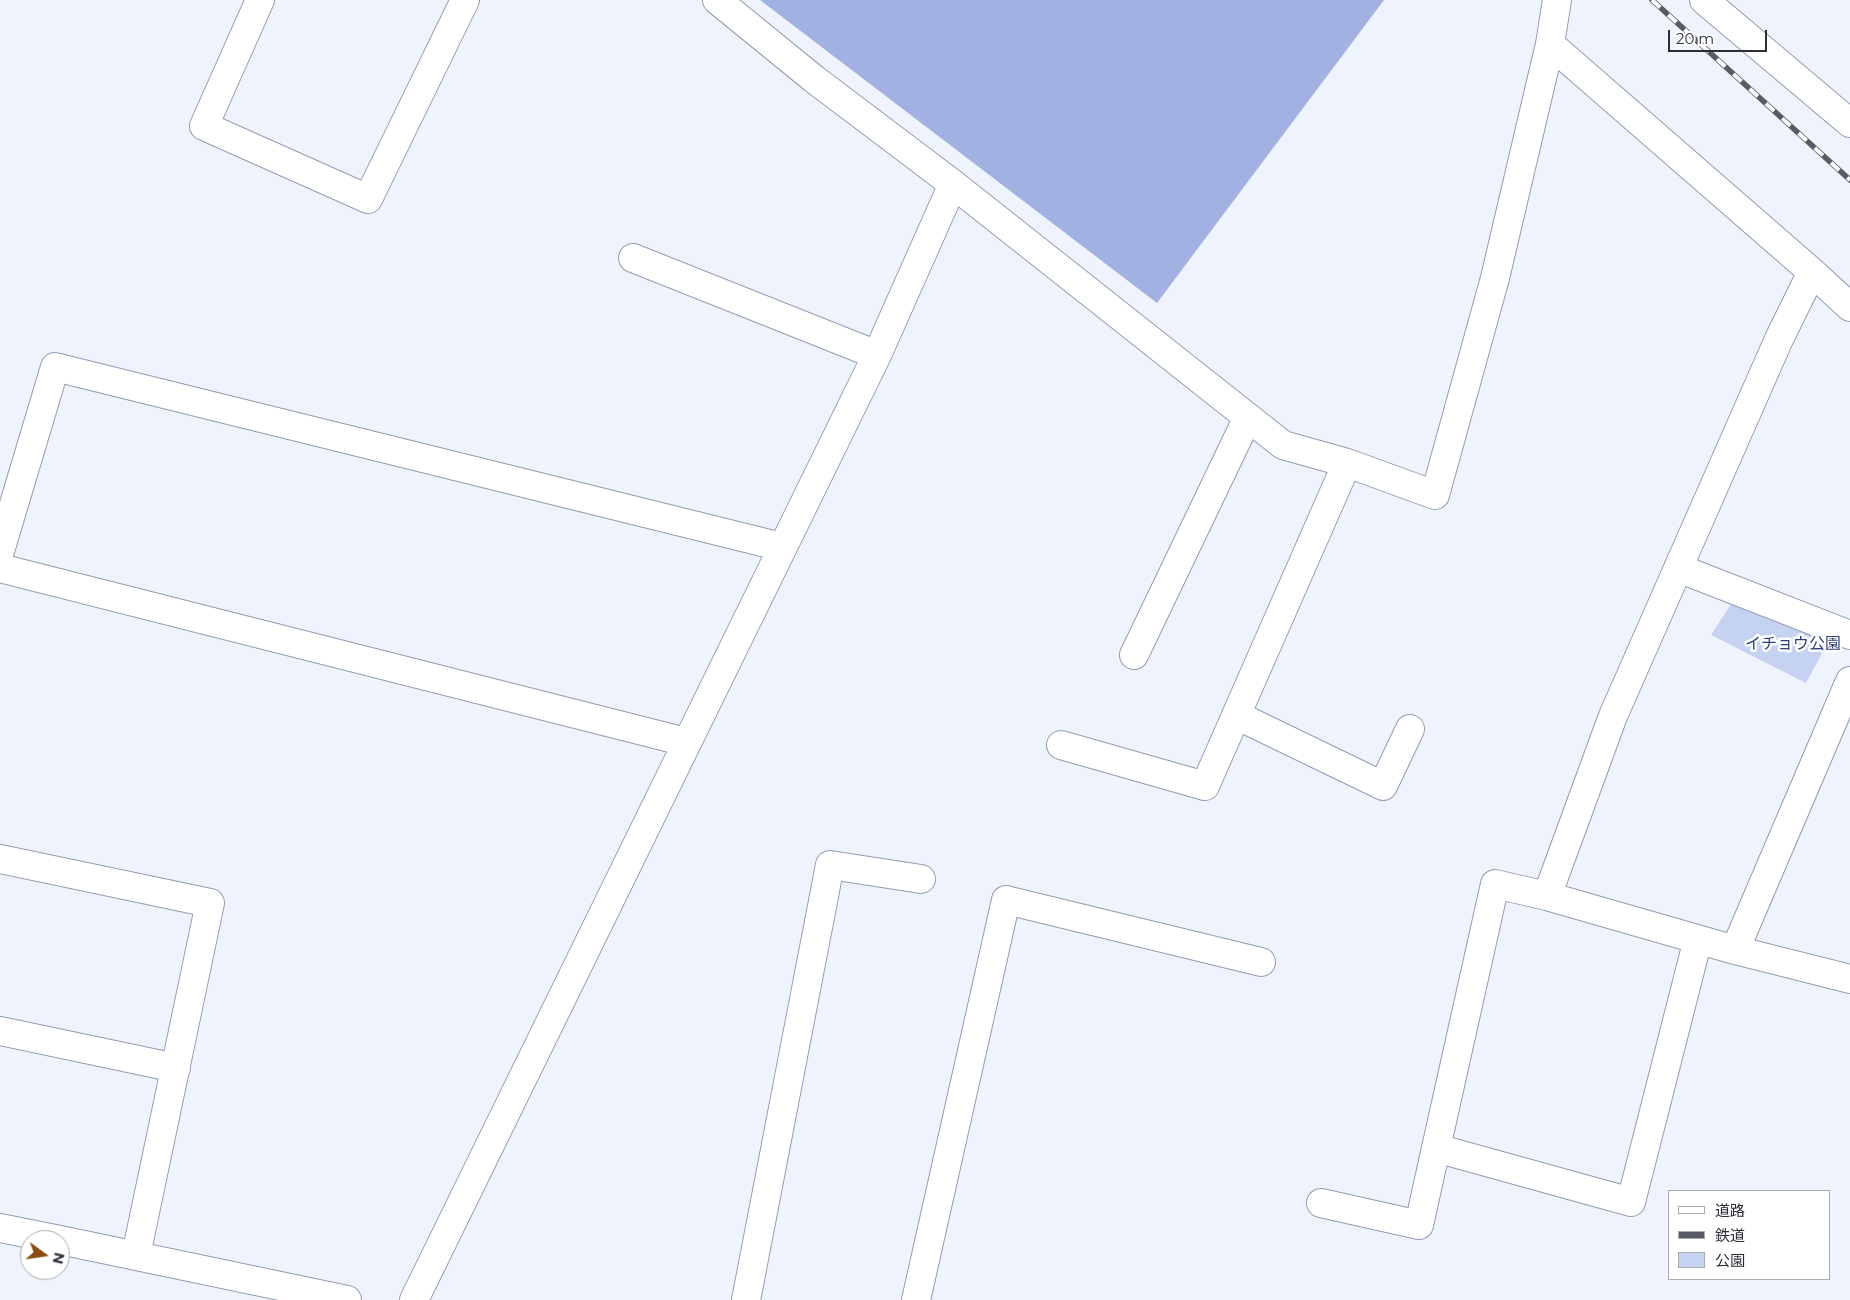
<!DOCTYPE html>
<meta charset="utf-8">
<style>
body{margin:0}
#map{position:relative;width:1850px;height:1300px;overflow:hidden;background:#eff3fd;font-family:Montserrat,"Noto Sans JP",sans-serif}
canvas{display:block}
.legend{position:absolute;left:1668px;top:1190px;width:162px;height:90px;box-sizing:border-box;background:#fff;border:1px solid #aaabaf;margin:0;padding:6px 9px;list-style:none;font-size:15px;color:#2b2e37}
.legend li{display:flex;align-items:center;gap:10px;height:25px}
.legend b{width:25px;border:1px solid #aaabaf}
.north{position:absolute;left:20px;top:1230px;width:50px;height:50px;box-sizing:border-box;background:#fff;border:1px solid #aaabaf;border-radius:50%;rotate:104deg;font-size:14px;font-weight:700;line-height:20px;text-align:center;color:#2b2e37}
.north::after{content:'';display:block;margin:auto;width:18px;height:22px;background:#8a4d0f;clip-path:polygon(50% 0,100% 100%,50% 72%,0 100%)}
.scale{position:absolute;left:1668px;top:30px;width:99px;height:22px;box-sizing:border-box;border:2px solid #2b2e37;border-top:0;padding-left:6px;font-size:15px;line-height:18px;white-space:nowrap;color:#2b2e37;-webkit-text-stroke:4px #fff;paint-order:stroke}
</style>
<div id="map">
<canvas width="1850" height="1300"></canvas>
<ul class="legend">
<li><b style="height:6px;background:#fff"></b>道路</li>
<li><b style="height:6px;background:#585b64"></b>鉄道</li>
<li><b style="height:14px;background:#c5d2f2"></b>公園</li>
</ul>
<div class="north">N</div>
<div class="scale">20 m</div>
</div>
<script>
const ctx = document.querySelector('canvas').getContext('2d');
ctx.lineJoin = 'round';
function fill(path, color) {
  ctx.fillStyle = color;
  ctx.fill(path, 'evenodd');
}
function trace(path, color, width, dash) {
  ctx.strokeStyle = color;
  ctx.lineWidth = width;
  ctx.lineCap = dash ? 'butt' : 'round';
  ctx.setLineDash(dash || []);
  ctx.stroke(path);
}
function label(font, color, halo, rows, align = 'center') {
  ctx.font = font + ' Montserrat,"Noto Sans JP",sans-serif';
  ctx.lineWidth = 5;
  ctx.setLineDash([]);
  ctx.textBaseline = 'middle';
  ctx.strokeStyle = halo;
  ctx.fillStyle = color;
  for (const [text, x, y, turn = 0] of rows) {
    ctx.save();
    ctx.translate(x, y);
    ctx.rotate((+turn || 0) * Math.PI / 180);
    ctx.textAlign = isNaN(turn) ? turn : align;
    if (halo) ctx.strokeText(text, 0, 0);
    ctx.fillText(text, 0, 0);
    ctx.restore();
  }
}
const green = new Path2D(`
 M1739,592L1835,629L1806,683L1711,635Z`);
const forest = new Path2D(`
 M760,0H1384L1157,303Z`);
const minor = new Path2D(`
 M260,0L204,126L368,199L465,0
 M717,0L814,79L953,184
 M1704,0L1850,123
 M1550,44L1812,272L1850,307
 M633,258L877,355
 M1812,272L1779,339L1613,716L1547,896L1735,950L1850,979
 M0,551L55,367L782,547
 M0,568L686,742
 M1678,568L1850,635
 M1134,655L1248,417
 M1236,715L1383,786L1410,729
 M1061,745L1205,786L1347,463
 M0,859L210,903L136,1255
 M1547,896L1495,884L1436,1148L1631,1202L1698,939
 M1735,950L1850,681
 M0,1031L176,1068
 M1321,1203L1419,1225L1436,1148
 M0,1228L60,1240
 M60,1240L347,1300
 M414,1300L877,355L953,184L1283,445L1347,463L1435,495L1495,278L1550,44L1557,0
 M746,1300L830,865L921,879
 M916,1300L1006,900L1261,962`);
const rail = new Path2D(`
 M1652,0L1850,180`);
const parkNames = [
 ["イチョウ公園",1793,644]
];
fill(green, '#c5d2f2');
fill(forest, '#a1b2e2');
trace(minor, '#939cb3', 30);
trace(minor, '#fff', 28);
trace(rail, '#585b64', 5.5);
trace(rail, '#fff', 4, [11]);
label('16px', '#2d3e78', '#fff', parkNames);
</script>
